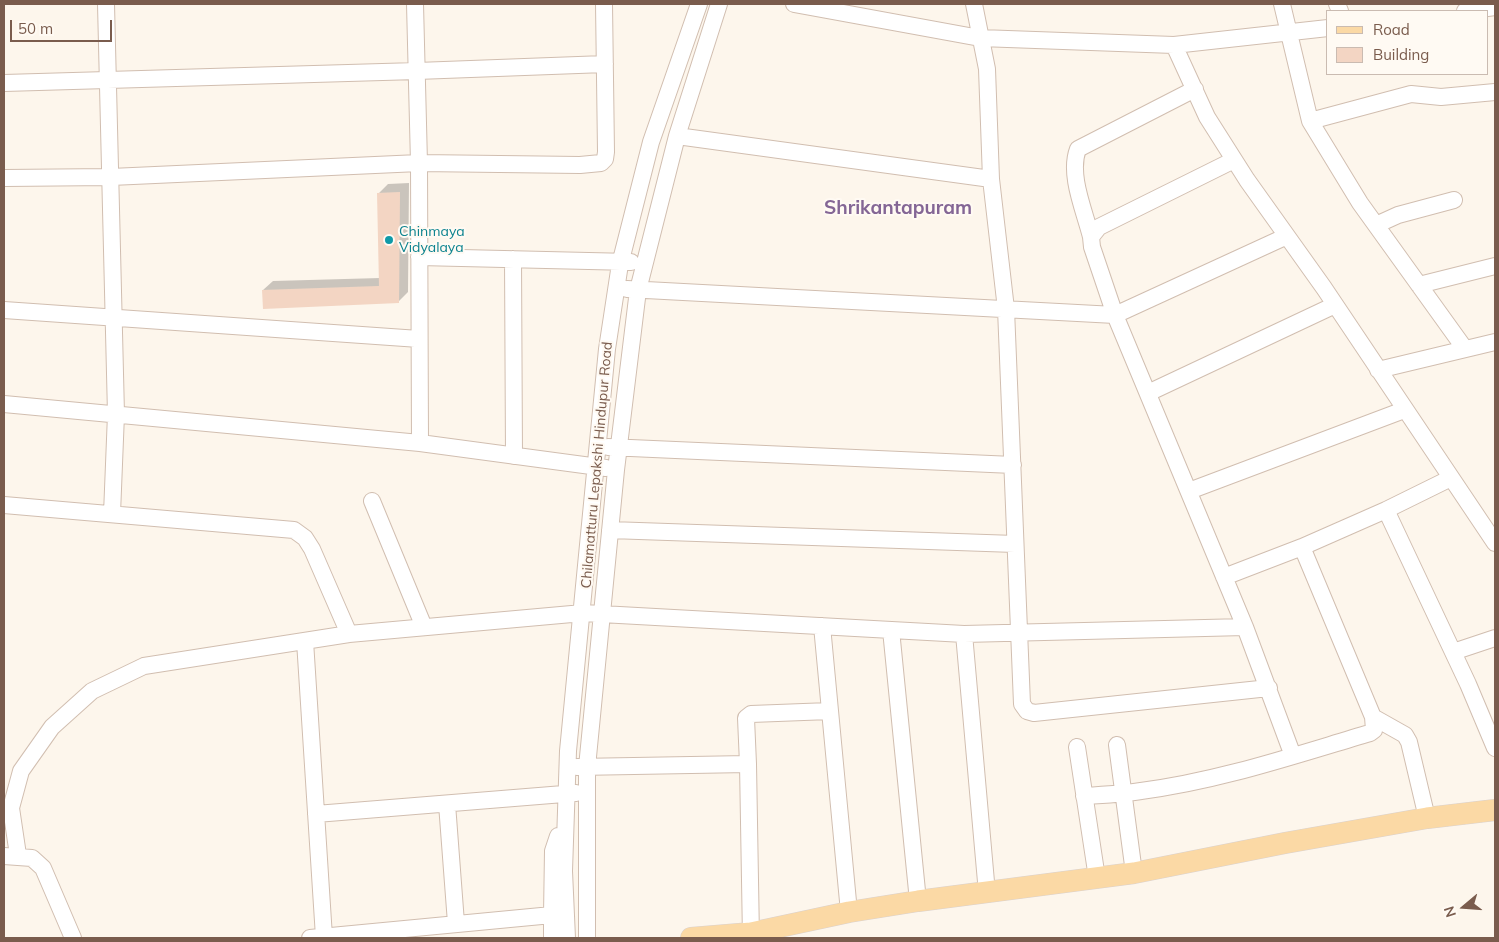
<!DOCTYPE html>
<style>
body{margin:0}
#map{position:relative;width:1499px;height:942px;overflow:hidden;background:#fdf6ec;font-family:Mulish,sans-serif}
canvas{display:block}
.frame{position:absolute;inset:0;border:5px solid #7a5c4d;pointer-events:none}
.legend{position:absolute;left:1326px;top:10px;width:162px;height:65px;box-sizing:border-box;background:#fffaf3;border:1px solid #cabbb1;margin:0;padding:6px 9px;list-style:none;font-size:15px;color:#7a5c4d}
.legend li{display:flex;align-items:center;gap:10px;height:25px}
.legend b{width:25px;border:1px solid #cabbb1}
.north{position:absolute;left:1439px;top:882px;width:50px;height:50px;-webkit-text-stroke:4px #fffaf3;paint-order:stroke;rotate:252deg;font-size:14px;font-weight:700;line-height:20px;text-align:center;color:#7a5c4d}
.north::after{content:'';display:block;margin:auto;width:18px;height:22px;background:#7a5c4d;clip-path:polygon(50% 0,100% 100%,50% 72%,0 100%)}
.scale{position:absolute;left:10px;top:20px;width:102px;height:22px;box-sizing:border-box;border:2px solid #7a5c4d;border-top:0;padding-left:6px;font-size:15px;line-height:18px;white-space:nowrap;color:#7a5c4d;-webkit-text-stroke:4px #fffaf3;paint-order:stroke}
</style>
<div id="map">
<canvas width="1499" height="942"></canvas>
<div class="frame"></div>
<ul class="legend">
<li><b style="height:6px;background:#fbd9a5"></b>Road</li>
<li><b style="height:14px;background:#f3d5c3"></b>Building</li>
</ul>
<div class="north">N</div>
<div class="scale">50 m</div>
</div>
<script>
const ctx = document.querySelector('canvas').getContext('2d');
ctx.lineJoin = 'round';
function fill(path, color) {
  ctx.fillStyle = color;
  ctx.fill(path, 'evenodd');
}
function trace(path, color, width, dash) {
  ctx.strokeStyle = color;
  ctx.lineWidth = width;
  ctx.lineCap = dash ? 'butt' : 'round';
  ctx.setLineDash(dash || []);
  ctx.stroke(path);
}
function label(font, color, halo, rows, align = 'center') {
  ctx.font = font + ' Mulish,sans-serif';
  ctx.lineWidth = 4;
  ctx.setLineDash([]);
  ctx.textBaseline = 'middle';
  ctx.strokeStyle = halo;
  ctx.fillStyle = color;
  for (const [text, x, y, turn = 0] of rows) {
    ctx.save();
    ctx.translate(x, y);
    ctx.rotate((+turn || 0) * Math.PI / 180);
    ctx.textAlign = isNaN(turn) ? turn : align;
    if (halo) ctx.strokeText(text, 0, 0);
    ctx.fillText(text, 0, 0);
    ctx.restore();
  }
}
const shadow = new Path2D(`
 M409,183L408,292L398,302L263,290L273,281L380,278L378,194L388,184Z`);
const building = new Path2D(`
 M400,192L399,303L263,309L262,290L379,286L377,193Z`);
const minor = new Path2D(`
 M106,4L116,414L112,514
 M415,4L419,163L420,443L606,468
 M794,4L980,38L1174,45L1328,28
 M974,4L987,69L991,179L1006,309L1022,704L1027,711L1034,713L1269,688
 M1282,4L1310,121L1360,203L1465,349
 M1337,4L1340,11
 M1465,11L1495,7
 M1174,45L1207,117L1247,180L1324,288L1495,543
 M4,83L417,71L605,64
 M1310,121L1411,94L1441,97L1495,92
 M677,136L991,179
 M1234,160L1099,227L1091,237L1092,247L1115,315L1245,627
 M4,178L111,177L419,163L580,165L601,163L605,159L606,152L604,4
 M1376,225L1398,215L1454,200
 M1091,237C1085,212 1068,175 1078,149L1195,89
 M419,257L631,262
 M513,259L514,456
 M1419,285L1495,266
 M627,289L1115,315L1287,236
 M4,310L419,339
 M1378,370L1495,342
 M1148,393L1335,305
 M4,404L420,443
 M608,447L1013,465
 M1189,491L1404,410
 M372,501L424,627
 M4,505L294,530L305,538L312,549L349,634
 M1386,510L1468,684L1495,748
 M610,530L1015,544
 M1302,547L1386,510L1451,478
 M822,626L849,912
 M891,630L918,901
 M964,634L987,893
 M305,641L324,937
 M1453,652L1495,638
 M1373,717L1405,735L1409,742L1427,818
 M1117,745L1134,873
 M1077,747L1097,878
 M748,764L746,718L751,714L830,711
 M577,767L748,764L751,938
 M1084,796C1103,795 1122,794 1141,791C1219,781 1295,755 1370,733L1374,730L1373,717L1302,547L1224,577
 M447,804L456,923
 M316,814L576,793
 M18,855L11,808L21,771L52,727L92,691L144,666L349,634L583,613L964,634L1245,627L1293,756
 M4,856L32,858L43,868L73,938
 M552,915L553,851L558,836
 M310,938L552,915V938
 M567,938L564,871L568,751L607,349L620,264L651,142L699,4
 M587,938V767L616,470L638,290L677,136L719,4`);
const major = new Path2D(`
 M691,938L751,933L849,912L918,901L1134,873L1285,843L1427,818L1495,810`);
const markers = [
 [389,240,5,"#0f9aa8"]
];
const cultureNames = [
 ["Chinmaya",399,232],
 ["Vidyalaya",399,248]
];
const streetNames = [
 ["Chilamatturu Lepakshi Hindupur Road",597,465,-85]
];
const districtNames = [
 ["Shrikantapuram",898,208]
];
fill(shadow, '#0003');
fill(building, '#f3d5c3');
trace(minor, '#d1beb0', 18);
trace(major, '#dad1cd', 22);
trace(minor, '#fff', 16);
trace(major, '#fbd9a5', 21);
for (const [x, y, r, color] of markers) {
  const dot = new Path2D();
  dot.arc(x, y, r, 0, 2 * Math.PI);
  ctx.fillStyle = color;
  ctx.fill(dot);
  trace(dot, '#fffaf3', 2);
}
label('14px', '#0d838f', '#fffaf3', cultureNames, 'left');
label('14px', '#7a5c4d', '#fffaf3', streetNames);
label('bold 19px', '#846695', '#fffaf3', districtNames);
</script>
